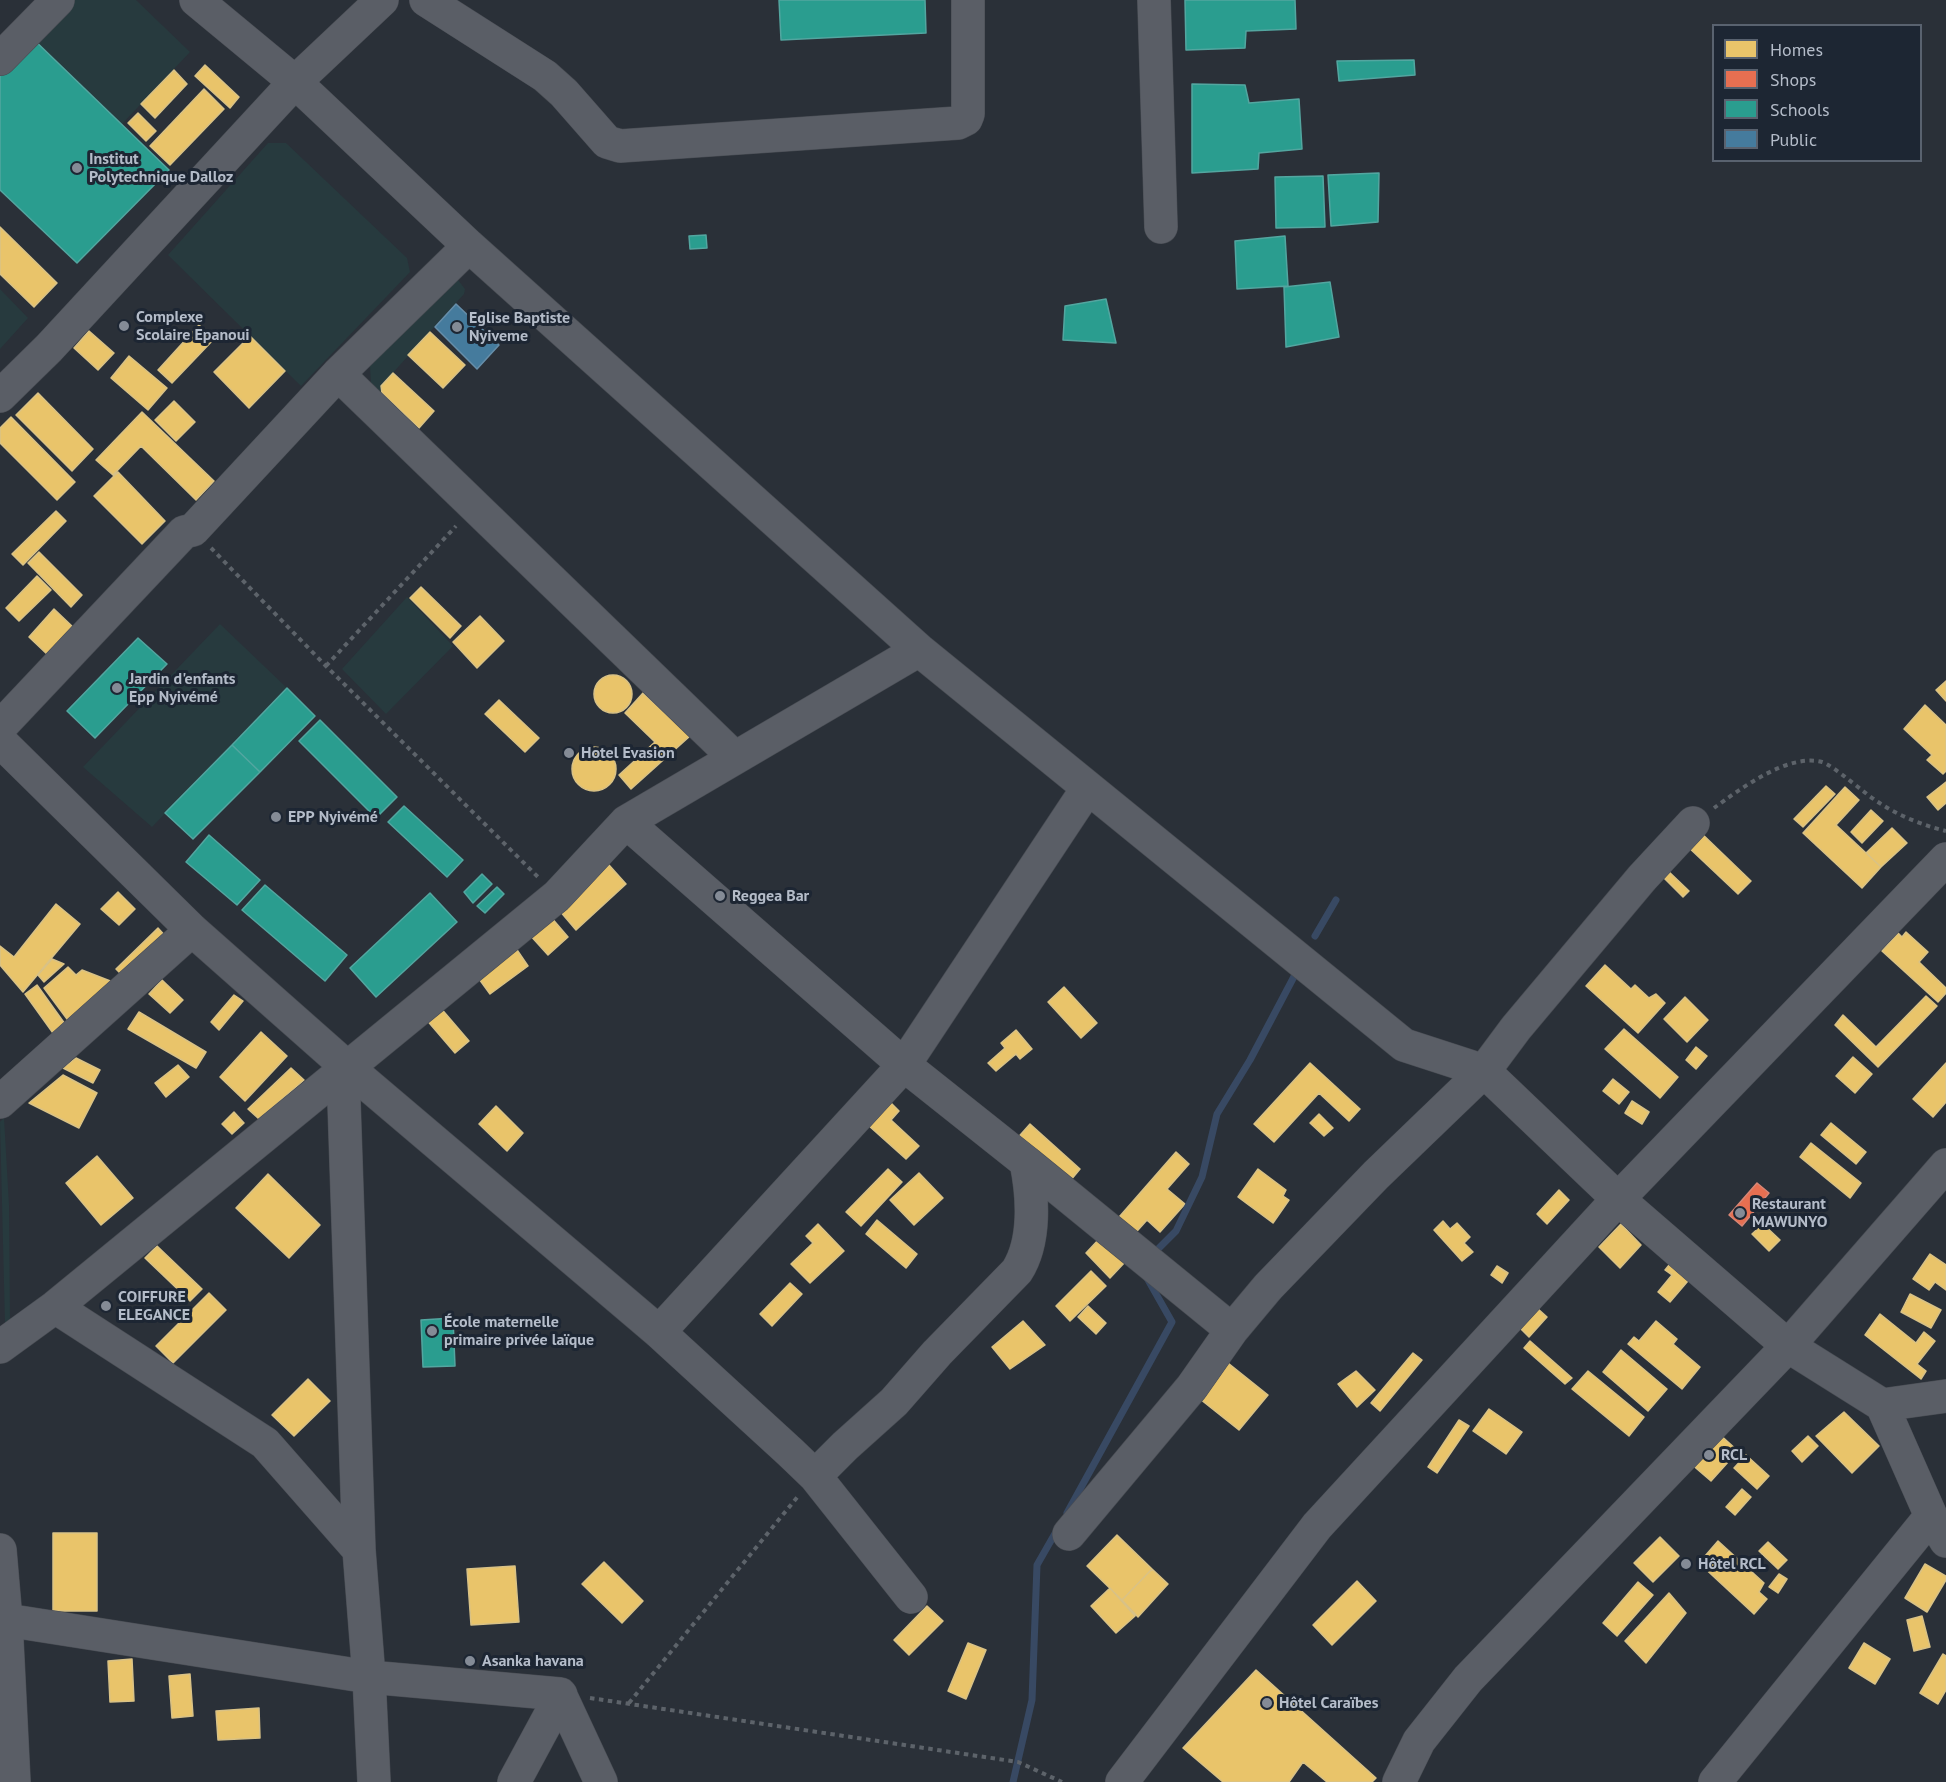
<!DOCTYPE html>
<meta charset="utf-8">
<style>
body{margin:0}
#map{position:relative;width:1946px;height:1782px;overflow:hidden;background:#2a3038;font-family:"PT Sans",sans-serif}
canvas{display:block}
.legend{position:absolute;left:1712px;top:24px;width:210px;height:138px;box-sizing:border-box;background:#1d2633;border:2px solid #59626f;margin:0;padding:8px 10px;list-style:none;font-size:18px;color:#b4bcc9}
.legend li{display:flex;align-items:center;gap:12px;height:30px}
.legend b{width:30px;border:2px solid #59626f}
</style>
<div id="map">
<canvas width="1946" height="1782"></canvas>
<ul class="legend">
<li><b style="height:16px;background:#e9c46a"></b>Homes</li>
<li><b style="height:16px;background:#e76f51"></b>Shops</li>
<li><b style="height:16px;background:#2a9d8f"></b>Schools</li>
<li><b style="height:16px;background:#457b9d"></b>Public</li>
</ul>
</div>
<script>
const ctx = document.querySelector('canvas').getContext('2d');
ctx.lineJoin = 'round';
function fill(path, color) {
  ctx.fillStyle = color;
  ctx.fill(path, 'evenodd');
}
function trace(path, color, width, dash) {
  ctx.strokeStyle = color;
  ctx.lineWidth = width;
  ctx.lineCap = dash ? 'butt' : 'round';
  ctx.setLineDash(dash || []);
  ctx.stroke(path);
}
function label(font, color, halo, rows, align = 'center') {
  ctx.font = font + ' "PT Sans",sans-serif';
  ctx.lineWidth = 6;
  ctx.setLineDash([]);
  ctx.textBaseline = 'middle';
  ctx.strokeStyle = halo;
  ctx.fillStyle = color;
  for (const [text, x, y, turn = 0] of rows) {
    ctx.save();
    ctx.translate(x, y);
    ctx.rotate((+turn || 0) * Math.PI / 180);
    ctx.textAlign = isNaN(turn) ? turn : align;
    if (halo) ctx.strokeText(text, 0, 0);
    ctx.fillText(text, 0, 0);
    ctx.restore();
  }
}
const green = new Path2D(`
 M60,0H136L190,52L122,124L28,33Z
 M268,143H286L407,258L410,272L301,386L168,255Z
 M454,279L458,280L465,289L464,294L381,386L382,393L371,384L370,366Z
 M0,289L28,318L0,349Z
 M407,597L453,646L386,714L342,669Z
 M220,624L287,688L152,827L83,767Z
 M4,1118L9,1205L10,1320L5,1324L0,1122Z`);
const homes = new Path2D(`
 M205,65L239,97L230,108L195,76Z
 M174,70L187,84L155,118L141,104Z
 M204,89L224,109L170,165L150,146Z
 M138,113L156,131L146,141L128,123Z
 M0,227L57,283L34,307L0,274Z
 M199,325L214,339L172,383L158,370Z
 M89,331L114,353L98,370L74,348Z
 M430,332L465,365L443,388L408,355Z
 M250,336L285,371L249,408L214,372Z
 M129,356L167,388L148,410L111,378Z
 M393,373L434,411L419,428L382,393L381,386Z
 M38,393L93,449L72,471L16,415Z
 M174,401L195,422L176,441L155,420Z
 M142,412L214,481L196,500L141,446L113,475L96,460Z
 M11,417L75,482L57,500L0,443V428Z
 M118,472L165,521L142,544L94,496Z
 M56,511L66,521L23,565L12,554Z
 M39,552L82,595L71,607L28,563Z
 M37,576L51,590L19,621L6,608Z
 M421,587L461,626L450,638L410,598Z
 M54,609L75,629L49,656L29,637Z
 M480,616L504,641L477,668L453,642Z
 M594 694a19 19 0 1 1 38 0a19 19 0 1 1-38 0Z
 M1946,681V701L1936,690Z
 M643,693L690,736L631,789L619,775L655,742L625,713Z
 M499,700L539,738L525,752L485,714Z
 M1925,705L1946,725V771L1943,774L1927,760L1932,755L1904,729Z
 M572 769a22 22 0 1 1 44 0a22 22 0 1 1-44 0Z
 M1946,782V803L1938,810L1927,797Z
 M1826,786L1835,794L1803,827L1794,819Z
 M1845,787L1859,800L1836,825L1881,867L1862,888L1803,833Z
 M1871,810L1883,821L1862,843L1851,832Z
 M1892,828L1907,843L1881,867L1866,853Z
 M1698,830L1751,881L1738,894L1685,844Z
 M609,865L626,884L576,930L559,910Z
 M1666,869L1689,891L1683,897L1660,874Z
 M118,892L135,909L119,925L101,909Z
 M56,904L80,924L23,992L0,965V946L14,957Z
 M550,916L568,937L548,955L529,934Z
 M158,928L168,939L127,980L116,969Z
 M1906,932L1928,952L1919,962L1946,988V993L1938,1002L1882,951L1898,933L1902,937Z
 M513,944L528,966L490,994L474,972Z
 M52,959L64,964L44,982L38,975Z
 M1605,965L1631,989L1635,985L1649,998L1656,994L1665,1003L1638,1033L1586,986Z
 M68,967L76,975L82,970L118,984L70,1023L44,988Z
 M162,980L183,1000L170,1013L149,994Z
 M37,985L70,1031L58,1040L25,994Z
 M1064,987L1097,1023L1081,1038L1048,1002Z
 M234,995L243,1001L219,1030L211,1022Z
 M1926,996L1937,1006L1878,1067L1835,1025L1843,1015L1876,1047Z
 M1685,997L1708,1020L1687,1042L1664,1019Z
 M439,1006L469,1041L455,1053L425,1018Z
 M139,1012L206,1052L196,1068L128,1029Z
 M1624,1029L1678,1077L1660,1098L1605,1049Z
 M1016,1030L1032,1049L1020,1059L1016,1054L996,1071L988,1063L1005,1048L1001,1043Z
 M261,1032L287,1056L245,1101L220,1077Z
 M1696,1047L1707,1056L1696,1069L1686,1060Z
 M1853,1057L1872,1074L1855,1093L1836,1076Z
 M76,1058L100,1070L93,1083L63,1068Z
 M1310,1063L1360,1109L1349,1121L1319,1093L1274,1142L1254,1124Z
 M1946,1063V1102L1933,1117L1913,1099Z
 M178,1065L189,1077L166,1097L155,1083Z
 M291,1068L304,1080L259,1119L248,1109Z
 M63,1075L97,1093L79,1128L29,1103Z
 M1613,1079L1629,1092L1619,1104L1603,1091Z
 M889,1101L899,1111L891,1120L919,1146L906,1159L868,1125Z
 M1632,1101L1649,1112L1642,1124L1625,1113Z
 M496,1106L523,1133L507,1151L479,1124Z
 M234,1112L244,1123L232,1134L222,1124Z
 M1319,1114L1333,1128L1324,1136L1310,1123Z
 M1831,1123L1866,1152L1856,1164L1821,1135Z
 M1030,1124L1080,1169L1065,1187L1014,1142Z
 M1811,1143L1861,1183L1850,1198L1800,1157Z
 M1176,1152L1189,1164L1167,1189L1185,1204L1160,1232L1147,1220L1129,1240L1113,1224Z
 M97,1156L133,1198L101,1225L66,1183Z
 M888,1169L902,1182L861,1226L846,1212Z
 M1258,1169L1286,1190L1283,1196L1289,1200L1273,1223L1238,1197Z
 M919,1173L943,1198L914,1225L890,1200Z
 M268,1174L320,1225L289,1258L236,1208Z
 M1559,1190L1569,1200L1547,1224L1537,1214Z
 M877,1220L917,1254L906,1268L866,1234Z
 M1443,1221L1450,1229L1457,1223L1470,1237L1464,1243L1473,1252L1462,1261L1434,1230Z
 M818,1224L844,1251L810,1283L791,1264L813,1243L806,1236Z
 M1621,1224L1641,1245L1620,1268L1599,1247Z
 M1763,1224L1780,1240L1769,1251L1752,1234Z
 M1101,1237L1126,1261L1110,1278L1086,1253Z
 M157,1246L202,1289L190,1301L145,1258Z
 M1930,1254L1946,1265V1290L1935,1282L1929,1290L1913,1279Z
 M1674,1259L1693,1275L1670,1302L1658,1292L1672,1275L1665,1270Z
 M1497,1266L1508,1273L1502,1283L1491,1275Z
 M1091,1271L1106,1286L1070,1321L1056,1306Z
 M790,1283L802,1294L772,1326L760,1314Z
 M209,1293L226,1310L173,1363L156,1346Z
 M1910,1294L1941,1310L1931,1328L1901,1312Z
 M1088,1306L1106,1323L1096,1334L1078,1317Z
 M1537,1308L1547,1317L1529,1337L1519,1327Z
 M1880,1314L1916,1343L1924,1332L1935,1341L1917,1364L1926,1371L1921,1379L1865,1335Z
 M1023,1321L1045,1345L1010,1369L992,1347Z
 M1656,1321L1677,1339L1673,1344L1700,1367L1682,1389L1628,1344L1634,1337L1639,1341Z
 M1530,1341L1572,1378L1565,1384L1524,1348Z
 M1621,1350L1667,1389L1648,1411L1603,1372Z
 M1413,1353L1422,1360L1380,1411L1371,1403Z
 M1228,1363L1268,1395L1239,1430L1200,1399Z
 M1356,1371L1375,1390L1357,1407L1338,1384Z
 M1588,1371L1644,1417L1629,1436L1572,1389Z
 M308,1379L330,1401L294,1436L272,1415Z
 M1489,1409L1522,1432L1506,1454L1473,1431Z
 M1844,1412L1879,1446L1852,1473L1816,1436Z
 M1459,1420L1469,1426L1437,1473L1428,1467Z
 M1717,1432L1738,1451L1711,1481L1690,1463Z
 M1808,1436L1818,1446L1802,1462L1792,1451Z
 M1746,1455L1769,1476L1757,1489L1734,1468Z
 M1742,1489L1751,1497L1735,1515L1726,1507Z
 M53,1533H97V1611H53Z
 M1117,1535L1152,1569L1122,1600L1087,1566Z
 M1660,1537L1679,1556L1653,1582L1634,1563Z
 M1718,1541L1764,1583L1759,1592L1767,1599L1754,1614L1699,1563Z
 M1768,1542L1787,1560L1778,1569L1759,1551Z
 M604,1562L643,1601L622,1623L582,1584Z
 M1925,1564L1946,1576V1580L1927,1612L1905,1598Z
 M515,1566L519,1622L471,1625L467,1569Z
 M1152,1569L1168,1584L1138,1617L1122,1600Z
 M1779,1574L1787,1579L1778,1593L1769,1587Z
 M1357,1581L1376,1601L1332,1645L1313,1625Z
 M1638,1582L1653,1595L1617,1636L1603,1623Z
 M1110,1588L1135,1616L1116,1633L1091,1606Z
 M1669,1593L1686,1613L1646,1663L1625,1641Z
 M927,1606L943,1621L909,1655L894,1640Z
 M1922,1616L1930,1647L1914,1651L1907,1620Z
 M968,1643L986,1650L966,1699L948,1691Z
 M1864,1643L1890,1659L1875,1684L1849,1668Z
 M1943,1654L1946,1656V1690L1938,1704L1920,1693Z
 M132,1659L134,1701L110,1702L108,1661Z
 M1256,1670L1376,1778L1372,1782H1327L1303,1762L1289,1782H1223L1183,1748Z
 M190,1674L193,1716L172,1718L169,1676Z
 M259,1708L260,1738L218,1740L216,1711Z`);
const shops = new Path2D(`
 M1757,1183L1769,1193L1742,1226L1729,1215Z`);
const schools = new Path2D(`
 M779,0H925L926,33L781,40Z
 M1185,0H1295L1296,29L1246,31L1245,48L1186,50Z
 M28,34L169,170L77,263L0,190V62Z
 M1414,60L1415,75L1339,81L1337,61Z
 M1192,84L1245,85L1249,103L1299,99L1302,149L1259,153L1258,169L1192,173Z
 M1379,173L1378,222L1331,226L1328,175Z
 M1323,176L1325,227L1276,228L1275,177Z
 M706,235L707,248L690,249L689,236Z
 M1285,236L1288,286L1237,289L1235,241Z
 M1330,282L1339,337L1286,347L1284,287Z
 M1106,299L1116,343L1063,340L1065,306Z
 M138,638L167,664L95,738L67,711Z
 M287,688L315,716L260,772L232,745Z
 M320,720L397,797L376,818L299,741Z
 M232,745L260,772L193,839L165,813Z
 M404,806L463,860L447,877L388,822Z
 M209,835L260,880L237,905L186,862Z
 M482,874L492,884L473,903L464,892Z
 M265,885L347,955L325,981L242,910Z
 M497,887L504,894L485,913L477,906Z
 M430,893L457,922L376,997L350,968Z
 M453,1318L455,1366L423,1367L421,1320Z`);
const public = new Path2D(`
 M456,304L499,345L477,369L435,327Z`);
const stream = new Path2D(`
 M1315,936L1336,900
 M1152,1255L1176,1231L1202,1177L1217,1114L1250,1060L1298,969
 M1067,1513L1172,1322L1147,1278
 M1013,1782L1032,1700L1037,1565L1057,1530`);
const path = new Path2D(`
 M211,548L326,666L538,877
 M326,666L456,526
 M1714,808C1740,789 1788,753 1822,762C1833,765 1865,794 1878,802C1899,816 1922,825 1946,831
 M590,1698L1018,1762L1062,1782
 M629,1703L799,1495`);
const minor = new Path2D(`
 M196,0L295,82L469,246L919,650L1404,1045L1484,1071L1618,1199L1788,1346L1882,1405L1946,1396
 M426,0L545,76L564,93L607,142L620,146L958,123L966,119L968,114V0
 M1154,0L1161,227
 M0,59L58,0
 M338,374L734,757
 M0,396L49,348L295,82L382,0
 M0,727L184,532L193,530L338,374L469,246
 M0,741L192,930L348,1068L659,1332L790,1452L815,1476L911,1597
 M626,822L904,1065L1026,1162C1033,1196 1036,1241 1017,1271L937,1353L894,1402L845,1446L815,1476
 M343,1072L359,1550L369,1677L374,1782
 M0,1102L192,930
 M1026,1162L1232,1330
 M55,1307L265,1443L359,1550
 M659,1332L904,1065L1087,789
 M0,1347L55,1307L557,896L626,822L919,650
 M1882,1405L1931,1516L1946,1541
 M1069,1534L1192,1387L1232,1330L1268,1287L1376,1175L1484,1071L1516,1028L1642,878L1693,823
 M0,1550L6,1620L14,1782
 M0,1619L369,1677L560,1694L601,1782
 M514,1782L561,1695
 M1122,1782L1317,1526L1618,1199L1946,859
 M1399,1782L1419,1741L1468,1679L1788,1346L1946,1165
 M1715,1782L1931,1516`);
const markers = [
 [77,168,6,"#848b96"],
 [124,326,6,"#848b96"],
 [457,327,6,"#848b96"],
 [117,688,6,"#848b96"],
 [569,753,6,"#848b96"],
 [276,817,6,"#848b96"],
 [720,896,6,"#848b96"],
 [1740,1213,6,"#848b96"],
 [106,1306,6,"#848b96"],
 [432,1331,6,"#848b96"],
 [1709,1455,6,"#848b96"],
 [1686,1564,6,"#848b96"],
 [470,1661,6,"#848b96"],
 [1267,1703,6,"#848b96"]
];
const poiNames = [
 ["Institut",89,159],
 ["Polytechnique Dalloz",89,177],
 ["Complexe",136,317],
 ["Scolaire Epanoui",136,335],
 ["Eglise Baptiste",469,318],
 ["Nyiveme",469,336],
 ["Jardin d'enfants",129,679],
 ["Epp Nyivémé",129,697],
 ["Hotel Evasion",581,753],
 ["EPP Nyivémé",288,817],
 ["Reggea Bar",732,896],
 ["Restaurant",1752,1204],
 ["MAWUNYO",1752,1222],
 ["COIFFURE",118,1297],
 ["ELEGANCE",118,1315],
 ["École maternelle",444,1322],
 ["primaire privée laïque",444,1340],
 ["RCL",1721,1455],
 ["Hôtel RCL",1698,1564],
 ["Asanka havana",482,1661],
 ["Hôtel Caraïbes",1279,1703]
];
fill(green, '#273a3e');
fill(homes, '#e9c46a');
trace(homes, '#d9c286', 1.5);
fill(shops, '#e76f51');
trace(shops, '#d88675', 1.5);
fill(schools, '#2a9d8f');
trace(schools, '#53a6a0', 1.5);
fill(public, '#457b9d');
trace(public, '#668eaa', 1.5);
trace(stream, '#384963', 7);
trace(minor, '#484c53', 34);
trace(path, '#5d636a', 4, [4.5, 4.5]);
trace(minor, '#5a5e66', 33);
for (const [x, y, r, color] of markers) {
  const dot = new Path2D();
  dot.arc(x, y, r, 0, 2 * Math.PI);
  ctx.fillStyle = color;
  ctx.fill(dot);
  trace(dot, '#1d2633', 2);
}
label('bold 16px', '#b4bcc9', '#1d2633', poiNames, 'left');
</script>
